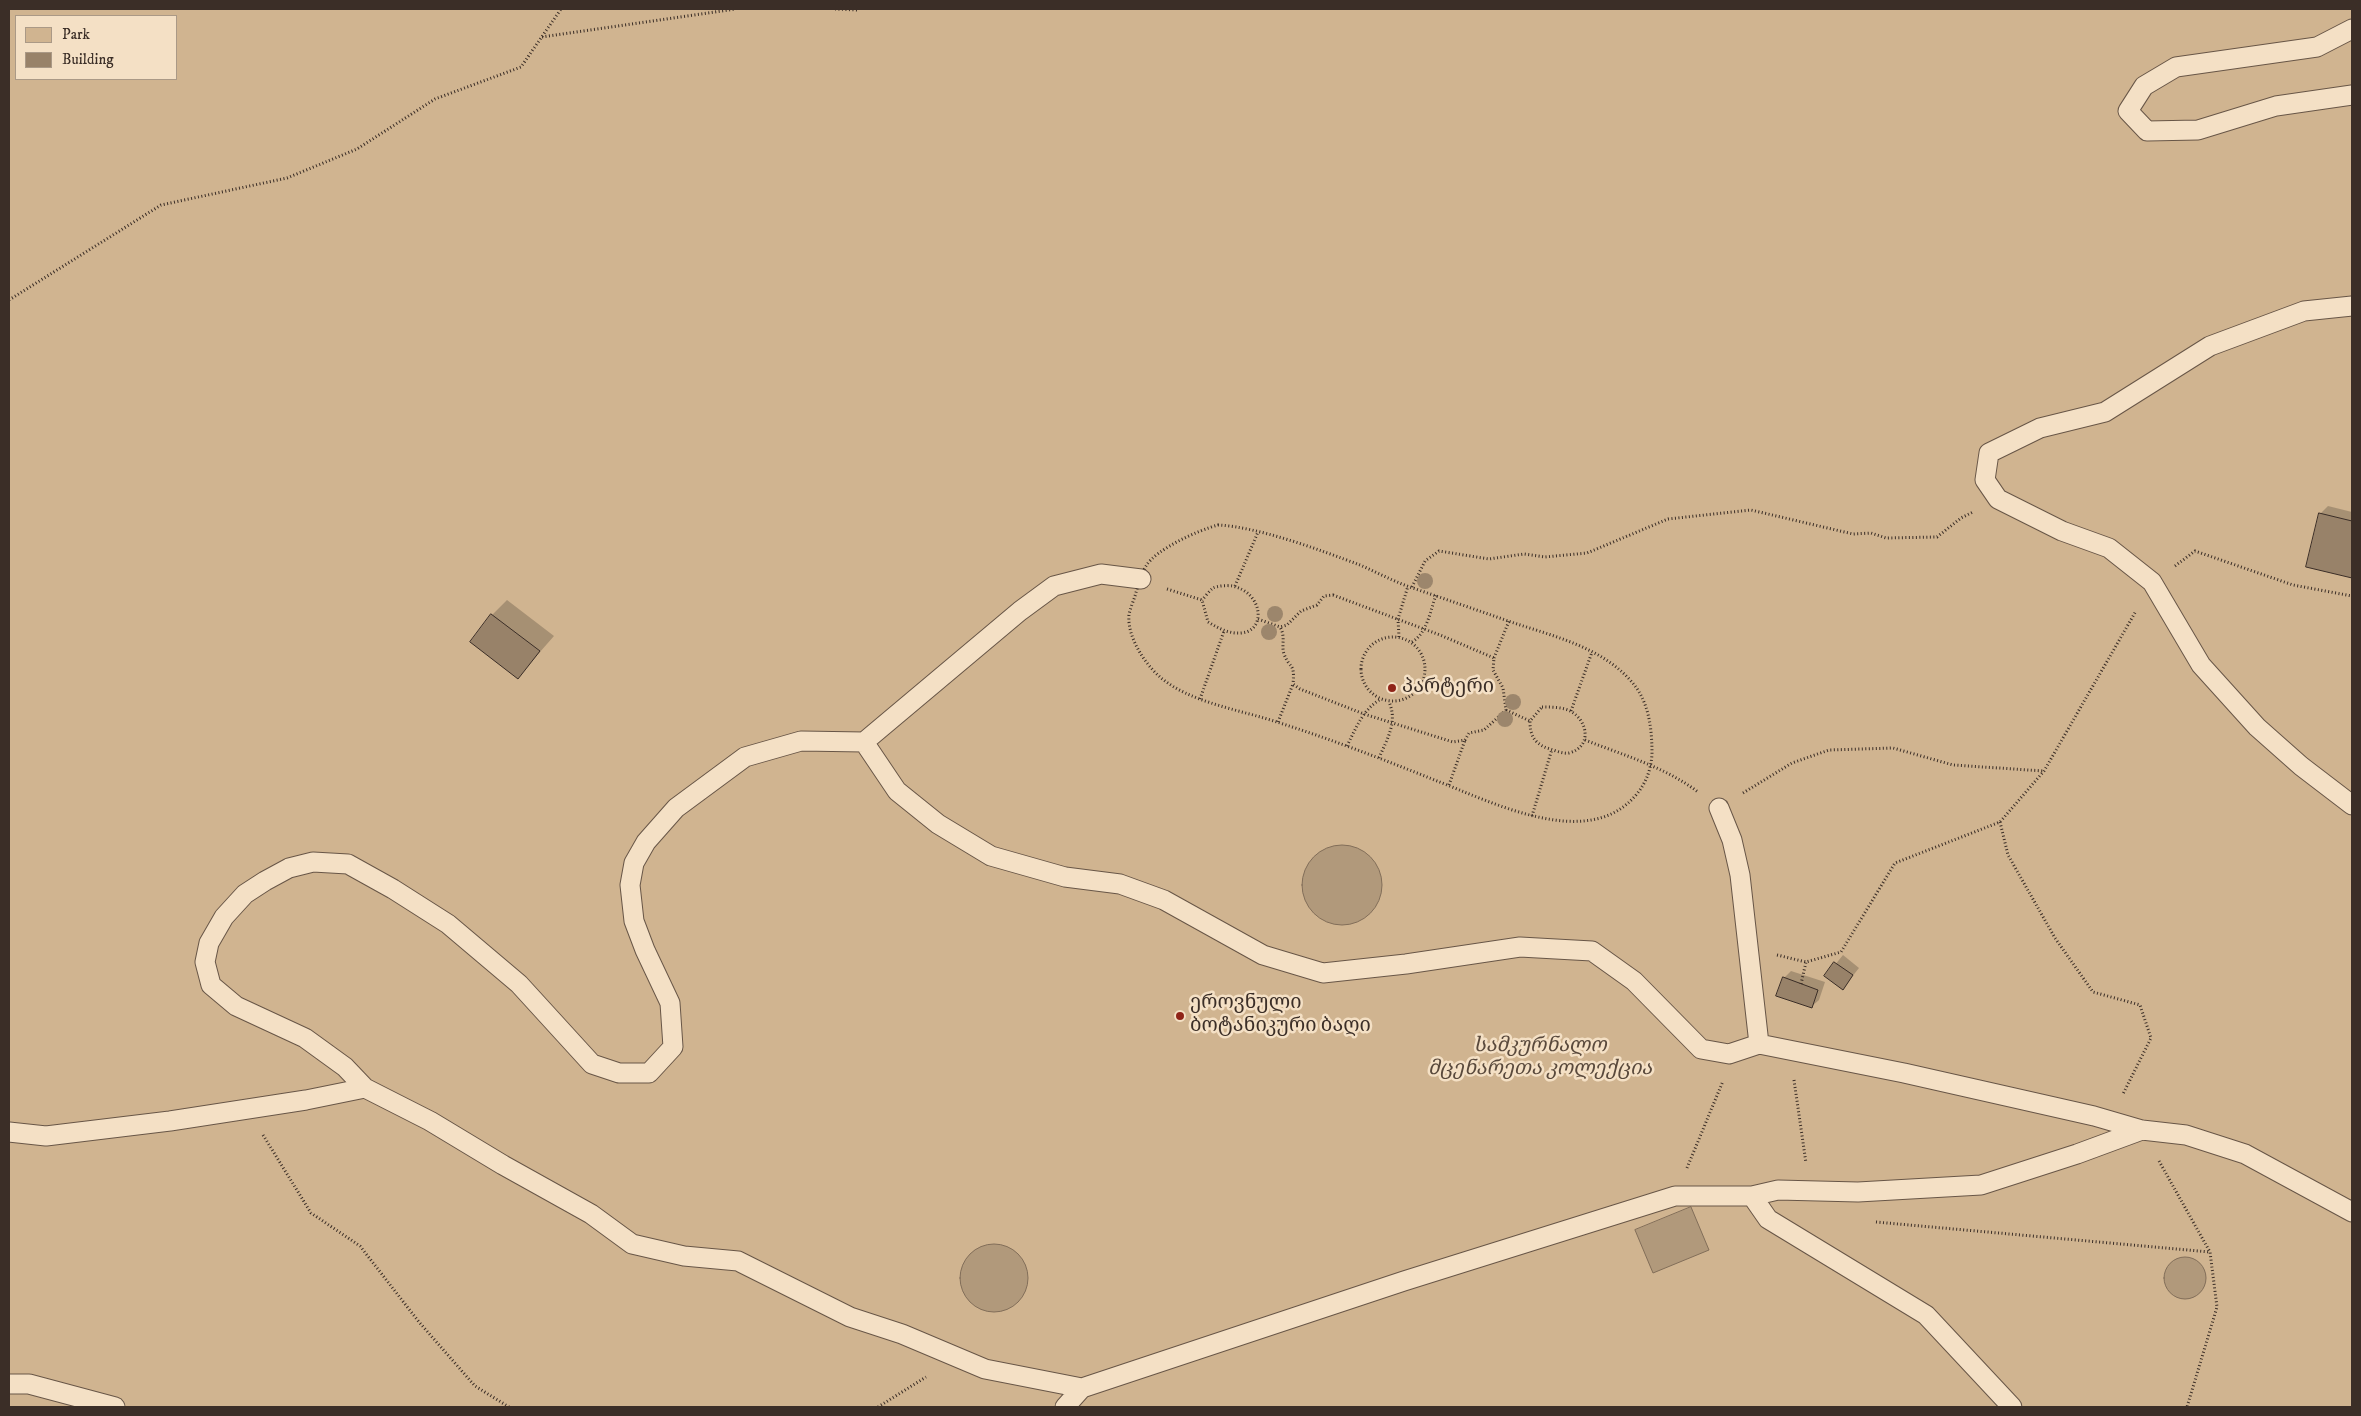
<!DOCTYPE html>
<meta charset="utf-8">
<style>
body{margin:0}
#map{position:relative;width:2361px;height:1416px;overflow:hidden;background:#eed0a6;font-family:"IM FELL DW Pica",serif}
canvas{display:block}
.frame{position:absolute;inset:0;border:10px solid #3b2e27;pointer-events:none}
.legend{position:absolute;left:15px;top:15px;width:162px;height:65px;box-sizing:border-box;background:#f4e0c5;border:1px solid #aa9986;margin:0;padding:6px 9px;list-style:none;font-size:15px;color:#3b2e27}
.legend li{display:flex;align-items:center;gap:10px;height:25px}
.legend b{width:25px;border:1px solid #aa9986}
</style>
<div id="map">
<canvas width="2361" height="1416"></canvas>
<div class="frame"></div>
<ul class="legend">
<li><b style="height:14px;background:#d0b490"></b>Park</li>
<li><b style="height:14px;background:#988269"></b>Building</li>
</ul>
</div>
<script>
const ctx = document.querySelector('canvas').getContext('2d');
ctx.lineJoin = 'round';
function fill(path, color) {
  ctx.fillStyle = color;
  ctx.fill(path, 'evenodd');
}
function trace(path, color, width, dash) {
  ctx.strokeStyle = color;
  ctx.lineWidth = width;
  ctx.lineCap = dash ? 'butt' : 'round';
  ctx.setLineDash(dash || []);
  ctx.stroke(path);
}
function label(font, color, halo, rows, align = 'center') {
  ctx.font = font + ' "IM FELL DW Pica","Noto Serif Georgian",serif';
  ctx.lineWidth = 5;
  ctx.setLineDash([]);
  ctx.textBaseline = 'middle';
  ctx.strokeStyle = halo;
  ctx.fillStyle = color;
  for (const [text, x, y, turn = 0] of rows) {
    ctx.save();
    ctx.translate(x, y);
    ctx.rotate((+turn || 0) * Math.PI / 180);
    ctx.textAlign = isNaN(turn) ? turn : align;
    if (halo) ctx.strokeText(text, 0, 0);
    ctx.fillText(text, 0, 0);
    ctx.restore();
  }
}
const green = new Path2D(`
 M9,9H2352V1407H9ZM16,16H176V79H16Z`);
const water = new Path2D(`
 M1302 885a40 40 0 1 1 80 0a40 40 0 1 1-80 0Z
 M1691,1207L1709,1250L1653,1273L1635,1230Z
 M960 1278a34 34 0 1 1 68 0a34 34 0 1 1-68 0Z
 M2164 1278a21 21 0 1 1 42 0a21 21 0 1 1-42 0Z`);
const shadow = new Path2D(`
 M2328,506L2352,512V577L2308,566L2320,514Z
 M507,600L554,636L518,677L472,642L492,615Z
 M1843,955L1859,968L1843,988L1826,976Z
 M1791,971L1825,982L1819,1000L1811,1007L1784,978Z`);
const building = new Path2D(`
 M2319,513L2352,521V578L2306,567Z
 M491,614L540,651L518,679L470,642Z
 M1834,962L1853,975L1843,990L1824,976Z
 M1783,977L1818,990L1812,1008L1776,996Z`);
const path = new Path2D(`
 M835,9L858,10
 M542,37L736,9
 M9,300L161,205L287,178L357,149L435,99L521,67L561,9
 M1218,525C1259,527 1320,550 1360,565C1376,572 1391,580 1407,586C1442,598 1477,610 1511,622C1553,636 1601,647 1631,681C1649,701 1652,728 1652,754C1651,770 1646,783 1636,795C1588,852 1492,802 1437,781C1385,760 1333,740 1280,723C1242,710 1190,703 1160,677C1144,663 1127,636 1129,615C1130,609 1133,602 1135,596C1138,586 1141,574 1146,566C1156,549 1199,530 1218,525Z
 M2175,566L2195,551L2293,585L2352,596
 M1235,586L1258,532
 M1412,587L1425,561L1439,551L1489,559L1524,554L1545,557L1587,553L1668,519L1751,510L1853,534L1871,533L1886,538L1937,537L1961,518L1973,512
 M1167,589L1202,600L1208,622C1218,628 1229,634 1241,633C1267,631 1263,592 1232,586C1227,585 1217,586 1213,588C1209,591 1205,597 1202,600
 M1333,595L1440,635L1494,658L1493,670L1503,688L1506,710L1484,730L1469,733L1465,740L1453,742L1364,714L1300,689L1293,684C1295,662 1290,670 1284,654C1281,645 1286,637 1280,627L1287,625L1301,611L1317,605L1324,596Z
 M1258,619L1280,627
 M1361 669a32 32 0 1 1 64 0a32 32 0 1 1-64 0Z
 M1399,637L1398,619L1408,586
 M1412,642C1427,633 1430,612 1436,595
 M1494,658L1509,621
 M1200,699L1224,631
 M1542,707C1552,707 1564,707 1572,712C1588,722 1592,747 1569,753C1562,754 1554,750 1547,748C1534,743 1530,735 1530,721Z
 M1506,710L1530,721
 M1571,711L1592,652
 M1278,722L1293,684
 M1585,740C1623,755 1665,767 1698,792
 M1347,746C1356,728 1363,709 1381,699
 M1379,758C1387,739 1398,722 1389,702
 M1449,785L1465,740
 M1743,793L1792,763L1829,750L1893,748L1953,765L2044,771
 M1532,816L1552,749
 M2000,822L2008,855L2055,938L2093,992L2140,1005L2151,1038L2123,1094
 M1777,955L1806,962L1841,952L1895,863L2000,822L2044,771L2136,611
 M1801,984L1806,962
 M1794,1080L1806,1163
 M263,1135L311,1213L360,1246L419,1322L475,1386L509,1407
 M2159,1161L2210,1252L2217,1307L2187,1407
 M1687,1168L1723,1081
 M1876,1222L2210,1252
 M878,1407L926,1377`);
const lane = new Path2D(`
 M2352,29L2317,47L2176,67L2144,86L2128,111L2147,131L2198,130L2276,106L2352,95
 M2352,306L2304,311L2210,346L2105,412L2040,428L1989,453L1985,480L1998,499L2062,531L2109,548L2152,582L2201,665L2257,727L2301,766L2352,805
 M864,742L1020,611L1054,586L1101,574L1141,579
 M1719,808L1732,840L1740,875L1759,1044L1904,1073L2094,1116L2142,1130L2186,1135L2245,1154L2352,1212
 M9,1132L46,1136L170,1121L306,1100L365,1088
 M1752,1196L1768,1219L1926,1315L2012,1407
 M9,1384H29L115,1407
 M1082,1388L985,1369L902,1334L850,1317L738,1261L684,1256L632,1244L591,1214L503,1165L430,1121L365,1088L345,1067L305,1038L236,1006L211,985L205,962L209,943L224,917L245,894L265,881L289,868L313,862L348,864L393,889L448,924L519,984L592,1064L619,1073H649L673,1047L670,1003L645,950L634,921L630,885L634,863L646,842L676,808L745,757L801,741L864,742L897,791L938,824L991,856L1065,877L1120,884L1164,900L1263,955L1323,973L1406,964L1520,947L1592,951L1634,981L1701,1049L1729,1054L1759,1044
 M1065,1407L1082,1388L1404,1281L1675,1196H1752L1778,1190L1858,1192L1981,1185L2077,1154L2142,1130`);
const trees = [
 [1425,581],
 [1275,614],
 [1269,632],
 [1513,702],
 [1505,719]
];
const markers = [
 [1392,688,5,"#8f2418"],
 [1180,1016,5,"#8f2418"]
];
const poiNames = [
 ["პარტერი",1402,688],
 ["ეროვნული",1190,1004],
 ["ბოტანიკური ბაღი",1190,1027]
];
const parkNames = [
 ["სამკურნალო",1540,1047],
 ["მცენარეთა კოლექცია",1540,1070]
];
fill(green, '#d0b490');
fill(water, '#b1997b');
trace(water, '#826e59', 1);
fill(shadow, '#0003');
fill(building, '#988269');
trace(building, '#3b2e27', 1);
trace(lane, '#685647', 21);
trace(path, '#3b2e27', 3, [1, 2.5]);
trace(lane, '#f4e0c5', 19);
ctx.fillStyle = '#9c866c';
for (const [x, y] of trees) {
  ctx.beginPath();
  ctx.arc(x, y, 8, 0, 2 * Math.PI);
  ctx.fill();
}
for (const [x, y, r, color] of markers) {
  const dot = new Path2D();
  dot.arc(x, y, r, 0, 2 * Math.PI);
  ctx.fillStyle = color;
  ctx.fill(dot);
  trace(dot, '#f4e0c5', 2);
}
label('20px', '#3b2e27', '#f4e0c5', poiNames, 'left');
label('italic 20px', '#59493c', '#f4e0c5', parkNames);
</script>
